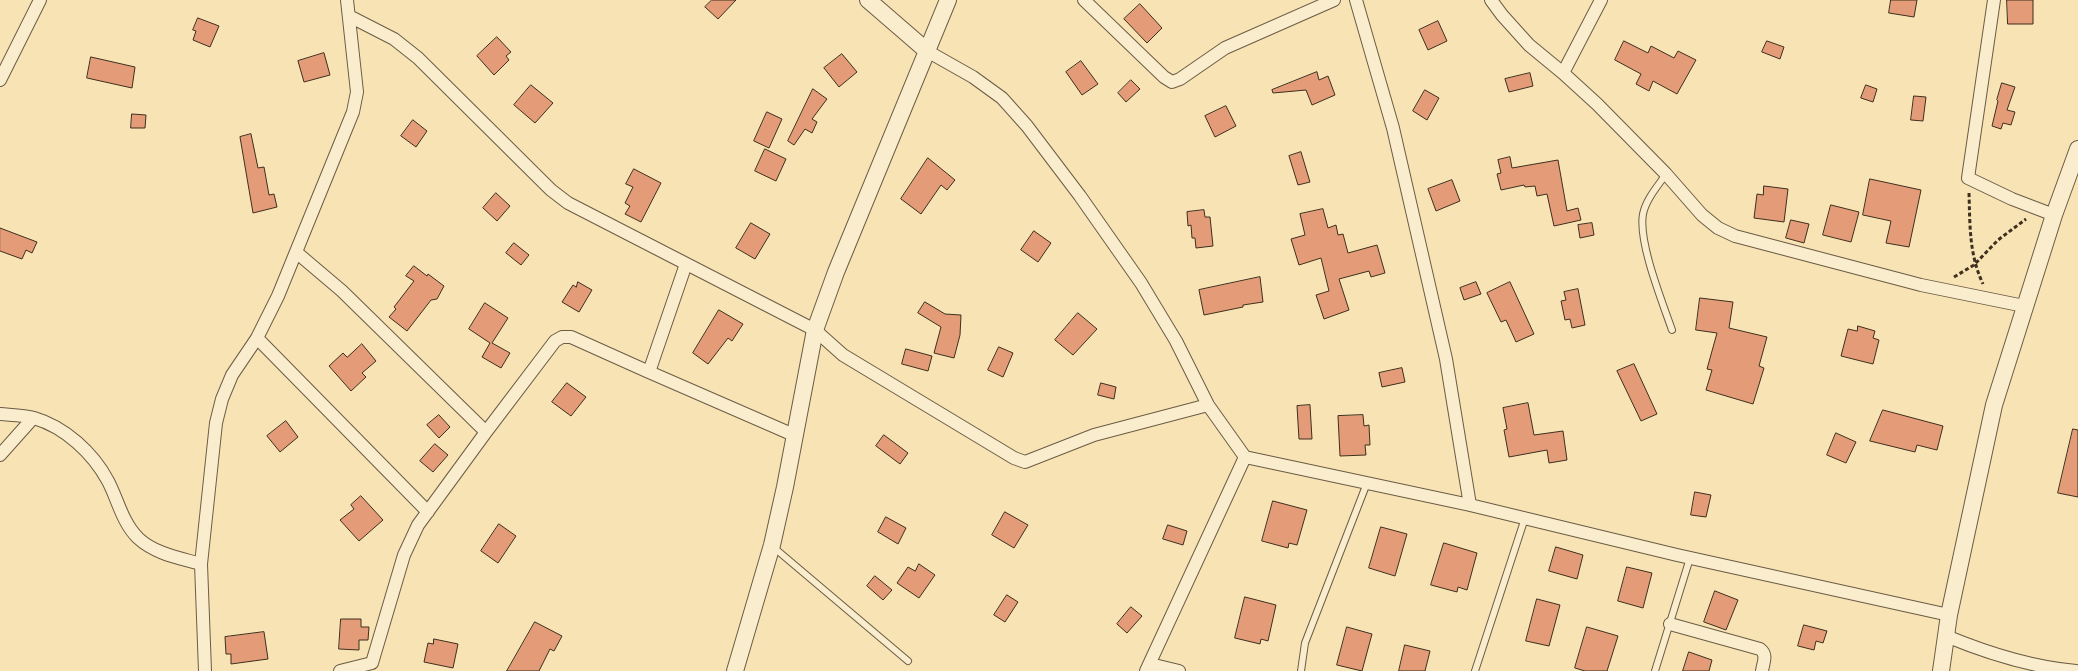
<!DOCTYPE html>
<style>
body{margin:0}
canvas{display:block;background:#f7e3b4}
</style>
<canvas width="2078" height="671"></canvas>
<script>
const ctx = document.querySelector('canvas').getContext('2d');
ctx.lineJoin = 'round';
function fill(path, color) {
  ctx.fillStyle = color;
  ctx.fill(path, 'evenodd');
}
function trace(path, color, width, dash) {
  ctx.strokeStyle = color;
  ctx.lineWidth = width;
  ctx.lineCap = dash ? 'butt' : 'round';
  ctx.setLineDash(dash || []);
  ctx.stroke(path);
}
const building = new Path2D(`
 M712,0H736L718,19L705,7Z
 M1891,0H1917L1914,17L1889,13Z
 M2007,0H2033V24H2008Z
 M1140,4L1162,28L1147,43L1124,19Z
 M198,18L219,26L210,47L193,40L196,31L193,30Z
 M1438,21L1447,41L1428,50L1419,30Z
 M497,37L511,52L506,56L509,60L494,75L477,56Z
 M1624,41L1648,53L1651,46L1674,58L1678,51L1696,60L1677,94L1653,81L1649,91L1636,84L1641,74L1615,60Z
 M1767,41L1784,47L1780,59L1762,52Z
 M324,53L330,75L304,82L298,61Z
 M842,54L857,72L839,87L824,68Z
 M91,57L135,67L132,88L87,78Z
 M1081,61L1098,84L1082,95L1066,72Z
 M1317,72L1319,80L1328,76L1335,95L1312,105L1306,90L1273,93L1272,90Z
 M1530,73L1533,86L1509,92L1505,79Z
 M1131,80L1140,89L1126,102L1118,93Z
 M2002,83L2015,87L2007,110L2015,112L2011,125L2003,123L2001,129L1992,126L1998,101L1997,100Z
 M531,85L553,103L535,123L514,105Z
 M1866,85L1877,89L1873,102L1861,98Z
 M813,89L827,99L812,119L817,122L812,133L805,129L794,145L788,141Z
 M1425,90L1439,98L1427,120L1413,111Z
 M1914,96L1926,97L1923,121L1911,120Z
 M1226,106L1236,126L1215,137L1205,116Z
 M767,112L782,119L769,148L754,141Z
 M132,114L146,115L145,128H131Z
 M413,120L427,131L416,147L401,136Z
 M251,134L258,168L264,167L269,195L274,194L277,207L253,213L240,137Z
 M765,149L786,159L776,181L755,171Z
 M1301,152L1310,182L1298,185L1289,156Z
 M1510,157L1512,168L1558,160L1567,211L1578,208L1581,220L1554,226L1547,194L1537,196L1535,186L1525,187L1524,185L1501,190L1497,174L1501,173L1498,160Z
 M928,158L955,180L947,190L941,185L921,214L901,199Z
 M634,169L661,183L641,222L625,214L630,206L625,203L633,187L626,184Z
 M1870,179L1921,190L1909,247L1886,243L1891,221L1863,215Z
 M1452,180L1460,201L1436,211L1428,189Z
 M1764,186L1788,189L1784,222L1754,218L1757,194L1763,195Z
 M496,193L510,206L497,221L483,208Z
 M1831,205L1859,212L1851,242L1823,235Z
 M1323,209L1328,228L1336,225L1338,235L1343,234L1348,253L1377,245L1385,273L1371,277L1369,271L1339,279L1349,310L1324,319L1316,295L1329,291L1321,258L1299,265L1291,239L1305,235L1300,214Z
 M1204,210L1205,217H1210L1213,246L1196,248L1195,238H1192L1191,225L1188,226L1187,212Z
 M1791,220L1809,224L1804,243L1786,238Z
 M751,223L770,234L755,259L736,248Z
 M1592,223L1594,235L1580,238L1578,225Z
 M0,228L37,242L32,253L26,250L22,259L0,251Z
 M1034,231L1051,243L1038,262L1021,250Z
 M514,243L529,255L521,265L506,253Z
 M414,266L427,276L428,274L444,286L437,299L431,300L407,331L389,317L396,309L394,307L414,281L406,276Z
 M1260,277L1263,302L1243,305V307L1204,315L1199,290Z
 M578,282L592,290L579,312L562,302L573,285L576,287Z
 M1476,282L1481,294L1464,300L1460,288Z
 M1510,282L1534,334L1516,342L1506,320L1501,322L1487,293Z
 M1578,289L1585,325L1572,328L1570,319L1565,320L1561,301L1566,300L1564,292Z
 M1700,298L1733,302L1729,328L1767,337L1759,366L1764,368L1753,404L1706,390L1712,370L1707,369L1717,333L1696,330Z
 M925,302L945,314L961,315L960,335L954,358L934,353L941,327L918,313Z
 M485,303L508,318L492,343L510,353L501,368L482,357L490,343L469,329Z
 M719,310L743,324L732,341L728,338L708,364L693,353Z
 M1078,313L1097,329L1073,355L1055,340Z
 M1858,326L1875,331L1873,338L1879,340L1873,364L1841,356L1848,329L1857,331Z
 M362,344L376,361L362,373L366,377L351,391L329,366L343,353L347,357Z
 M999,347L1013,353L1003,377L988,370Z
 M906,349L932,356L928,371L902,364Z
 M1634,364L1657,414L1641,421L1617,371Z
 M1402,368L1405,382L1382,387L1379,373Z
 M567,383L586,397L571,416L552,402Z
 M1101,383L1116,387L1114,399L1098,395Z
 M1528,403L1534,435L1563,431L1567,460L1549,463L1547,450L1509,457L1504,430L1507,429L1503,408Z
 M1310,405L1312,439H1299L1297,406Z
 M1883,410L1943,426L1937,450L1917,445L1915,452L1870,441Z
 M439,415L450,427L439,438L427,425Z
 M1363,415L1364,426L1369,425L1370,445H1365L1366,455L1340,456L1338,416Z
 M286,421L298,437L280,452L267,436Z
 M2073,429L2078,430V497L2058,493Z
 M1836,433L1856,442L1846,463L1827,455Z
 M884,435L908,453L900,464L876,446Z
 M435,444L448,455L433,472L420,461Z
 M1695,492L1711,495L1706,517L1691,515Z
 M361,496L383,520L359,541L340,520L354,509L351,505Z
 M1273,501L1307,510L1297,545L1289,543L1288,548L1262,541Z
 M1005,512L1028,525L1014,548L992,535Z
 M886,517L906,528L898,544L878,532Z
 M499,524L516,536L498,563L481,551Z
 M1168,525L1187,531L1183,545L1163,539Z
 M1381,527L1407,534L1395,576L1369,568Z
 M1444,543L1477,553L1467,590L1458,587L1457,592L1431,585Z
 M1556,547L1583,555L1577,579L1549,571Z
 M919,564L935,575L919,598L897,583L908,567L915,571Z
 M1627,567L1652,573L1643,608L1618,601Z
 M875,576L892,590L883,600L867,586Z
 M1715,591L1738,600L1726,630L1704,622Z
 M1007,595L1018,602L1005,622L994,615Z
 M1245,597L1276,605L1268,641L1261,639L1260,644L1235,638Z
 M1537,599L1560,605L1549,646L1526,641Z
 M1131,607L1142,616L1127,633L1117,624Z
 M341,619H361V627H369L368,640H359V650L339,649Z
 M535,622L562,636L554,651L550,649L539,671H507Z
 M1804,625L1827,631L1823,643L1816,641L1814,650L1798,646Z
 M1347,627L1372,634L1362,671L1337,665Z
 M1587,627L1618,636L1607,671H1585L1575,668Z
 M264,632L268,659L231,664V654H226L225,637Z
 M434,639L458,644L453,668L424,662L428,643L433,644Z
 M1405,645L1430,651L1425,671H1399Z
 M1689,652L1712,660L1709,671H1683Z`);
const path = new Path2D(`
 M1969,193C1970,226 1969,254 1983,284
 M1954,277L1974,265L1998,240L2026,219`);
const service = new Path2D(`
 M1666,174C1658,186 1646,199 1643,214C1638,242 1662,301 1672,330
 M772,546L908,661
 M1301,671L1305,643L1367,483
 M1475,671L1525,518
 M1655,671L1690,558`);
const minor = new Path2D(`
 M1084,0L1164,77L1172,82L1180,79L1225,48L1334,0
 M1356,0L1393,128L1446,359L1470,505
 M1491,0L1502,15L1529,45L1563,73L1597,104L1666,174L1702,215L1718,228L1735,236L1921,285L2024,306
 M1994,0L1968,178L2012,199L2054,215
 M349,16L394,39L418,58L551,190L568,203L815,330L843,355L1014,458L1025,462L1094,435L1208,405
 M927,51L973,77L1002,98L1027,126L1080,196L1141,283L1176,341L1208,405L1245,457L1470,505L1677,555L1949,615
 M1563,73L1601,0
 M0,80L40,0
 M296,252L342,291L486,432
 M686,264L649,372L796,436
 M257,338L428,512
 M0,414C11,415 24,415 34,418C65,427 93,453 108,481C118,500 122,522 138,538C155,554 180,558 201,564
 M0,455L33,418
 M1670,624L1760,649C1768,655 1763,663 1762,671
 M1946,636C1987,653 2031,667 2076,671
 M1150,664L1179,671
 M205,671L201,564L216,423L222,399L232,375L257,338L278,296L353,112L357,92L347,0
 M340,671L372,663L404,555L418,525L486,432L555,341L562,337H571L649,372
 M1146,671L1245,457`);
const tertiary = new Path2D(`
 M868,0L927,51
 M735,671L772,545L785,487L815,330L836,272L948,0
 M1941,671L1949,615L1994,405L2054,215L2078,149`);
fill(building, '#e39c77');
trace(building, '#3e2f1e', 1);
trace(service, '#6c5c44', 8);
trace(minor, '#6c5c44', 14);
trace(tertiary, '#6c5c44', 18);
trace(path, '#3e2f1e', 3, [4, 2.5]);
trace(service, '#faedce', 6);
trace(minor, '#faedce', 12);
trace(tertiary, '#faedce', 16);
</script>
